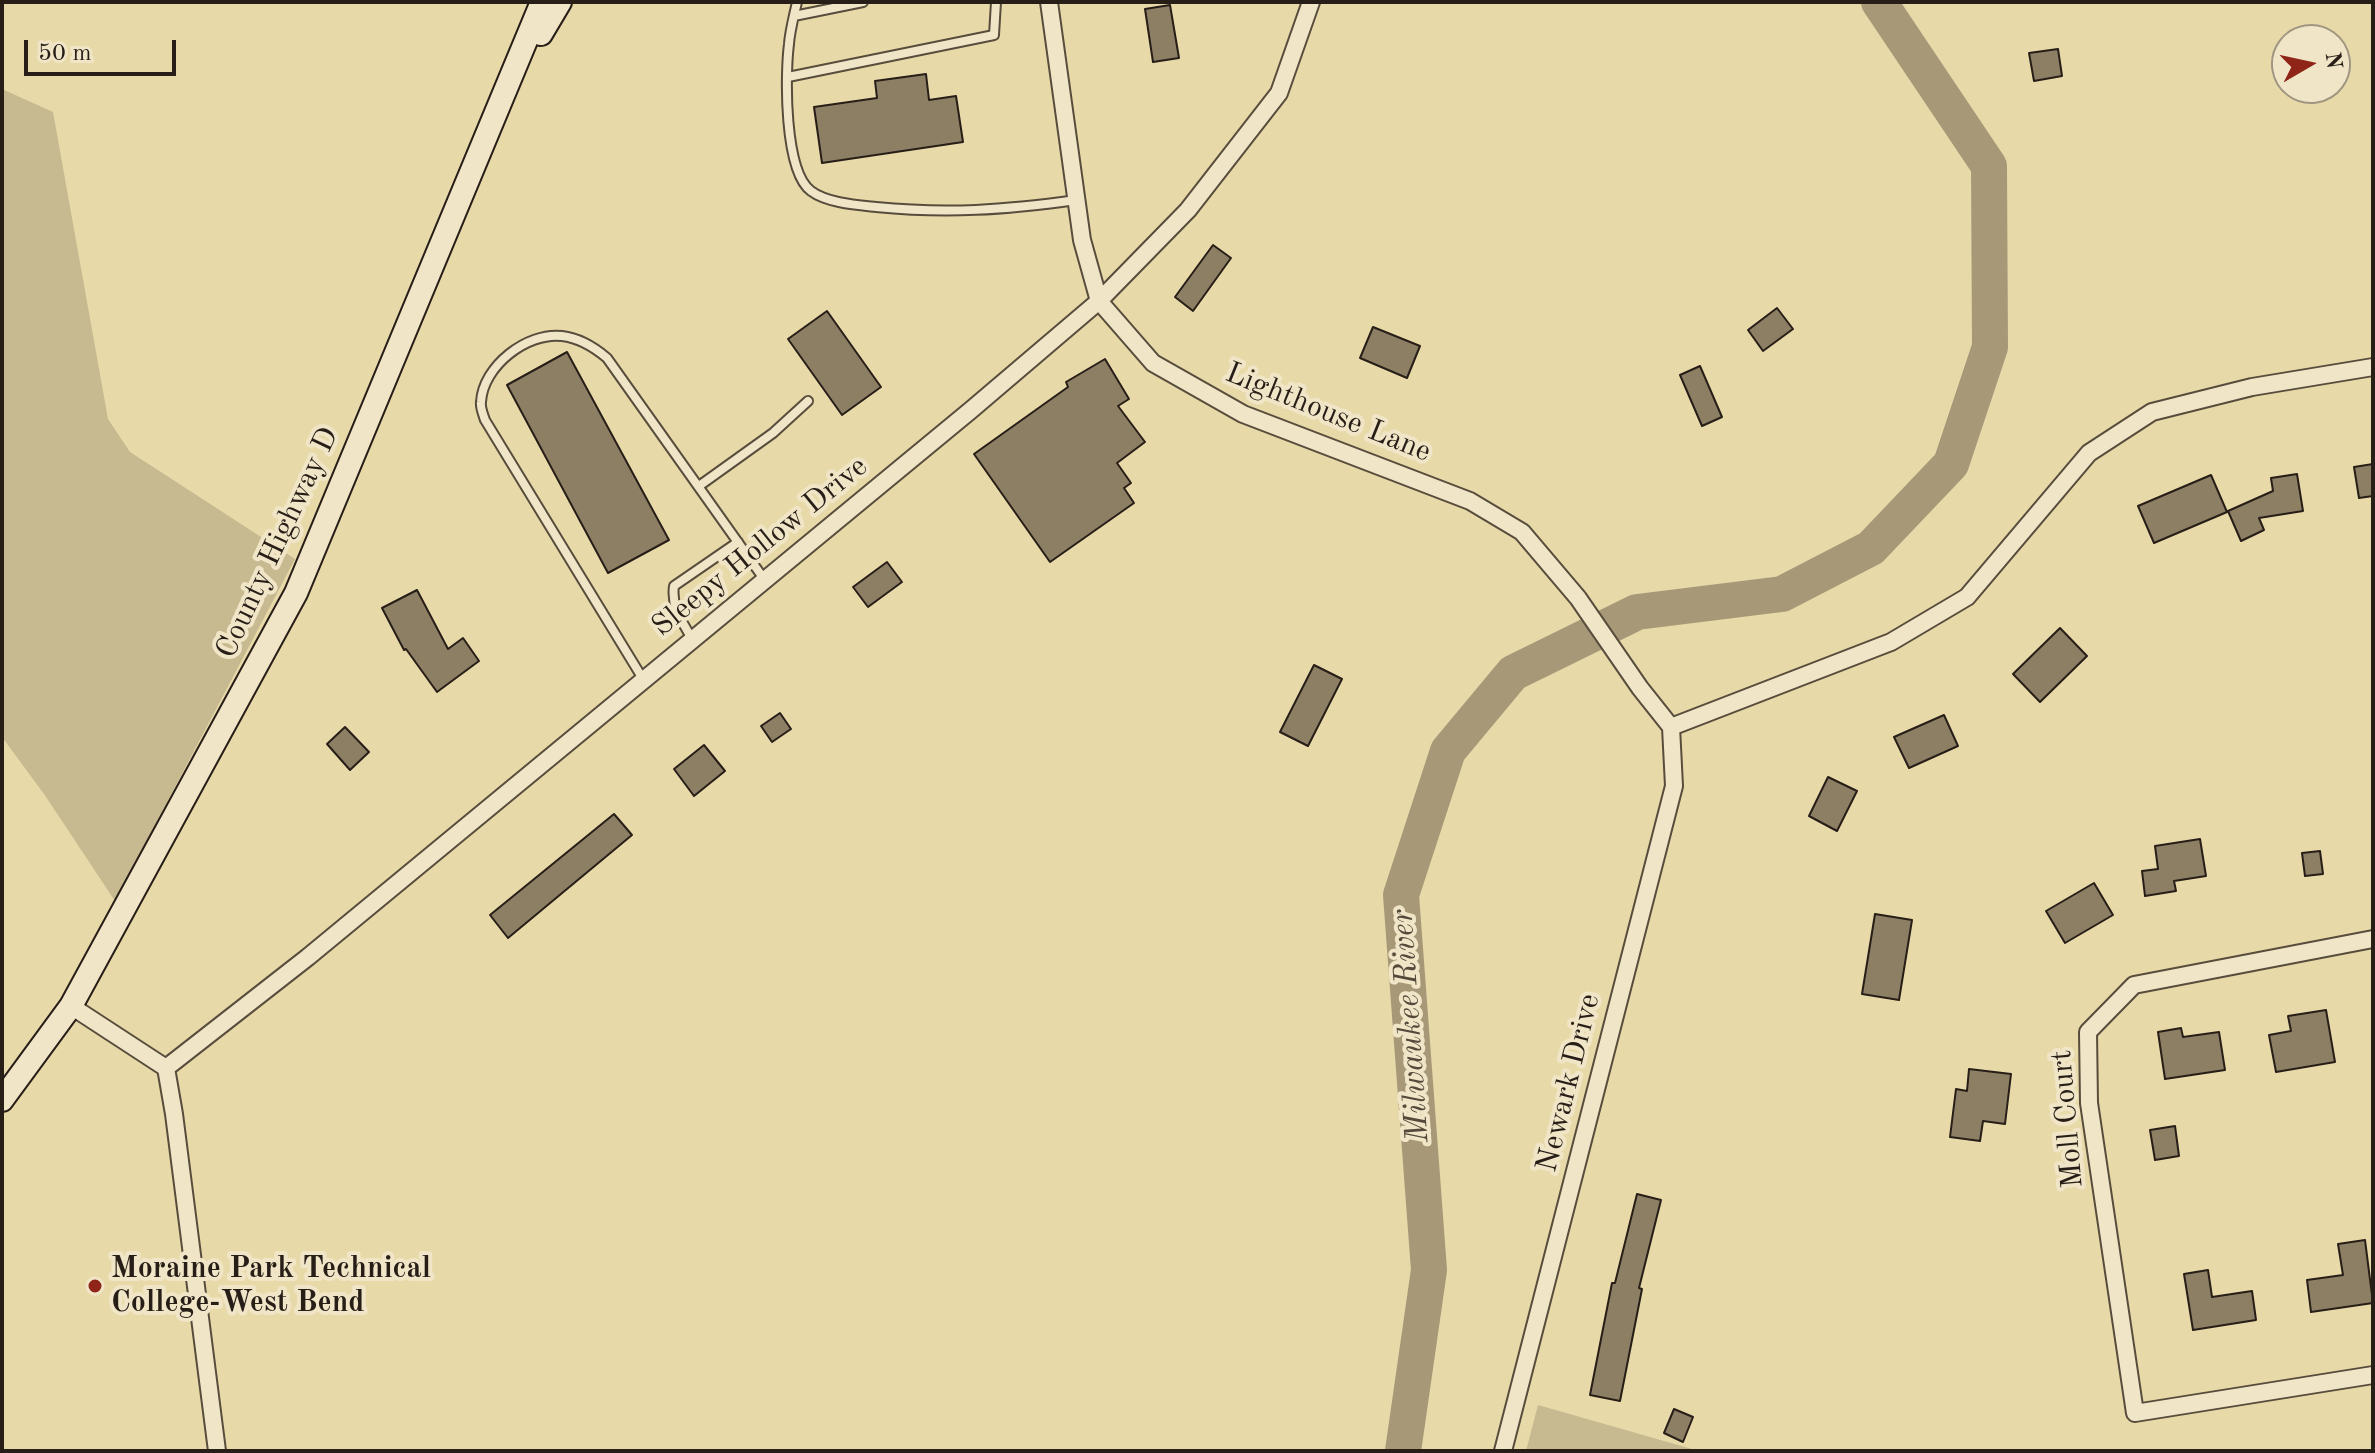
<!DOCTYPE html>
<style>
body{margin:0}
#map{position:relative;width:2375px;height:1453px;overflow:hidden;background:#e8d9a9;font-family:"Old Standard TT",serif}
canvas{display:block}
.frame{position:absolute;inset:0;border:4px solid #281e18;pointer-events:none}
.north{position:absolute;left:2271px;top:24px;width:80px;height:80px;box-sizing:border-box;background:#f0e6c7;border:2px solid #a09681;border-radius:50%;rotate:81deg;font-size:22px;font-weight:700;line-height:32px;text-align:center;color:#281e18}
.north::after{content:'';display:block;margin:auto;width:28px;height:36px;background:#8f2418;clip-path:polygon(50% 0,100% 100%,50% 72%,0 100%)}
.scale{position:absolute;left:24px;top:40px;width:152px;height:36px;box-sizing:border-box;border:4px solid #281e18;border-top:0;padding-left:10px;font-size:24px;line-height:28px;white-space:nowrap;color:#281e18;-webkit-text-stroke:6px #f0e6c7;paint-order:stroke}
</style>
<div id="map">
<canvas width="2375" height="1453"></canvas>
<div class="frame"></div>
<div class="north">N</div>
<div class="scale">50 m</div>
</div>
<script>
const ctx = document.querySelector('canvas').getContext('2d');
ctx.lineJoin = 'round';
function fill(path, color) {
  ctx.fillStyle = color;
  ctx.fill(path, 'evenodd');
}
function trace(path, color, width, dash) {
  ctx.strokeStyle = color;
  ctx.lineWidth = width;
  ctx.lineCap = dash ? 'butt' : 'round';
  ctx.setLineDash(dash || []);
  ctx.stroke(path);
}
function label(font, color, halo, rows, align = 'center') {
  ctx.font = font + ' "Old Standard TT",serif';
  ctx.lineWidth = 8;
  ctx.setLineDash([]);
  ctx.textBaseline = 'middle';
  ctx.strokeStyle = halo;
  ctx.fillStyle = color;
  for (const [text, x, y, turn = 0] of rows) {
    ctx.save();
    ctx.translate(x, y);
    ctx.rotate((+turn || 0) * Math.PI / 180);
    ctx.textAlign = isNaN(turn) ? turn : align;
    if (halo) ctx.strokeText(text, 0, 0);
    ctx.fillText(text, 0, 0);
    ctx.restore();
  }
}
const green = new Path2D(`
 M2,89L53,112L108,419L130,452L295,559L115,901L44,794L2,737Z
 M1538,1405L1699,1451H1526Z`);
const river = new Path2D(`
 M1403,1451L1429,1270L1401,895L1448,751L1513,673L1637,612L1782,594L1871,548L1951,464L1990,347L1989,166L1879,2`);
const building = new Path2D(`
 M1170,5L1179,58L1153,62L1145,9Z
 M2058,49L2062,76L2034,81L2029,53Z
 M926,74L929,100L956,96L963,142L822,163L814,107L877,98L875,81Z
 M1213,245L1231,258L1193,311L1175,297Z
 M1777,308L1793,329L1763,351L1748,330Z
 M827,311L881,387L842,415L788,339Z
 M1373,327L1420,346L1407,378L1360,358Z
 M567,352L669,540L608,573L507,385Z
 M1105,359L1129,399L1118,406L1145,442L1117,463L1131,483L1124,488L1134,503L1050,562L974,454L1068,387L1066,382Z
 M1700,366L1722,417L1702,426L1680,375Z
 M2373,464V496L2359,498L2354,467Z
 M2297,474L2303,511L2259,518L2264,530L2241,541L2228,511L2273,491L2271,478Z
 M2211,475L2227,512L2154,543L2138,506Z
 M887,562L902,582L868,607L853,587Z
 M417,590L448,649L463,638L479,661L437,692L406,649L404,650L382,608Z
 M2060,628L2087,656L2040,702L2013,674Z
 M1314,665L1342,679L1308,746L1280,732Z
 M780,713L791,729L772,742L761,726Z
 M1944,715L1958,746L1909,768L1894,737Z
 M345,727L369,752L350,770L327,744Z
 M704,745L725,771L694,796L674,769Z
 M1828,777L1857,791L1837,831L1809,816Z
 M614,814L632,835L508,938L490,915Z
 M2200,839L2206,876L2174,881L2176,891L2145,896L2142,871L2158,869L2155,846Z
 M2320,851L2323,874L2305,876L2302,853Z
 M2094,883L2113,915L2065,943L2046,911Z
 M1875,914L1912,920L1899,1000L1862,994Z
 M2326,1010L2335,1062L2276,1072L2269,1035L2291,1031L2288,1016Z
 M2181,1028L2183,1037L2219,1032L2225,1070L2165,1079L2158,1032Z
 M1969,1069L2011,1074L2005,1124L1983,1121L1980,1141L1950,1137L1956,1089L1967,1091Z
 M2175,1126L2179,1156L2155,1160L2150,1130Z
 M1637,1194L1661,1200L1639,1288L1642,1289L1620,1401L1590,1395L1612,1283H1615Z
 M2365,1240L2373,1303L2311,1312L2307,1280L2343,1275L2338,1244Z
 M2208,1270L2212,1297L2252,1291L2256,1320L2193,1330L2184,1274Z
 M1674,1409L1693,1417L1683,1442L1664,1433Z`);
const lane = new Path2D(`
 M797,2C794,16 790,30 789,44C785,75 784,171 811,191C827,203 857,205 876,207C948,214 1004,210 1076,200
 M794,16L863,2
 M788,77L994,35L996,2
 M699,486L773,433L808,401
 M692,639C682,621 671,607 674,586L738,542
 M643,679L485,420C483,414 480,407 481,402C483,366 527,332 562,336C580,338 594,347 607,358L764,579`);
const street = new Path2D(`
 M1049,2L1082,240L1099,301L1153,363L1243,414L1470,501L1522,532L1578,598L1640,688L1671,727
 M1671,727L1891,642L1967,597L2089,453L2152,412L2252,387L2373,367
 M2373,939L2134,985L2088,1032L2089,1103L2135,1413L2373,1375
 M71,1006L166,1068L174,1114L217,1451
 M166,1068L308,957L971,410L1099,301L1188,210L1279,93L1311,2
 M1503,1451L1674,786L1671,727`);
const secondary = new Path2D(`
 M541,34L560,2
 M2,1100L71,1006L296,593L542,2`);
const markers = [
 [95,1286,8,"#8f2418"]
];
const streetNames = [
 ["Lighthouse Lane",1328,413,22],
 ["County Highway D",278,543,-65],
 ["Sleepy Hollow Drive",760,547,-39],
 ["Newark Drive",1569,1083,-76],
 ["Moll Court",2068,1119,-95]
];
const poiNames = [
 ["Moraine Park Technical",111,1269],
 ["College-West Bend",111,1303]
];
const waterNames = [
 ["Milwaukee River",1411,1026,-94]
];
fill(green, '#c7b990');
trace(river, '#a79978', 36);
fill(building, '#8c7f63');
trace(building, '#281e18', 2);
trace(lane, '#584d3c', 12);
trace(street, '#584d3c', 20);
trace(secondary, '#281e18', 26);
trace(lane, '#f0e6c7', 8);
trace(street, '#f0e6c7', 16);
trace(secondary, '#f0e6c7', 22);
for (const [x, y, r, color] of markers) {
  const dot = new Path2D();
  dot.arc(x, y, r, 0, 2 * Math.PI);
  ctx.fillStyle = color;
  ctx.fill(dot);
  trace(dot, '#f0e6c7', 3);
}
label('30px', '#281e18', '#f0e6c7', streetNames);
label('bold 30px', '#281e18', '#f0e6c7', poiNames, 'left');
label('italic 32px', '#54493a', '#f0e6c7', waterNames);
</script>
